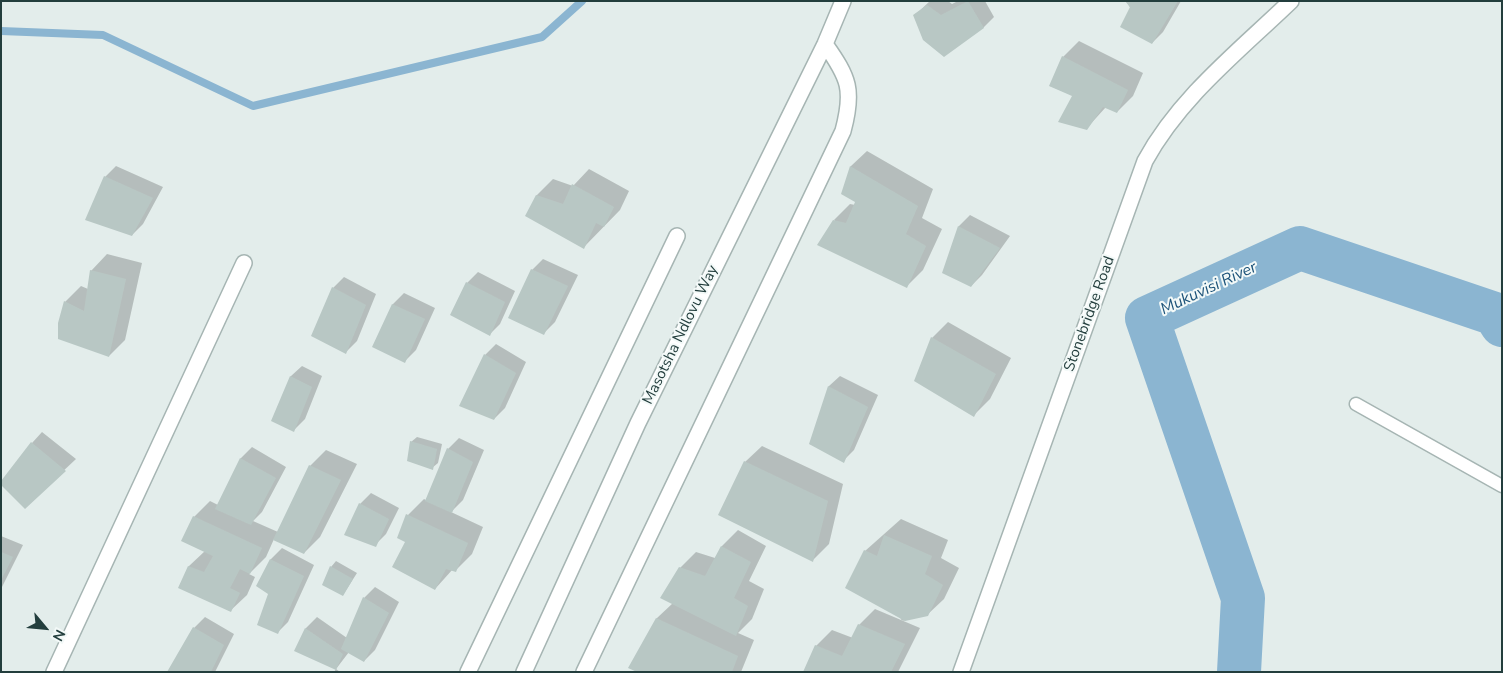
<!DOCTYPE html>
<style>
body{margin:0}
#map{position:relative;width:1503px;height:673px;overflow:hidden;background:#e3edeb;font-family:"Nunito Sans",sans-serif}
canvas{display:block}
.frame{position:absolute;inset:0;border:2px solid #233e3d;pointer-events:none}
.north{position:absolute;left:20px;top:603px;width:50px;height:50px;-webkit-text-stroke:4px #f3f9f8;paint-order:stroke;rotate:118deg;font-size:14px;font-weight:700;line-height:20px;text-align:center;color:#233e3d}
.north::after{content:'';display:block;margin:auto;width:18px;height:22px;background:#233e3d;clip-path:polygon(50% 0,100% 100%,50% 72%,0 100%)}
</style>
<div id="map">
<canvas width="1503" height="673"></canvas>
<div class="frame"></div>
<div class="north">N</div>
</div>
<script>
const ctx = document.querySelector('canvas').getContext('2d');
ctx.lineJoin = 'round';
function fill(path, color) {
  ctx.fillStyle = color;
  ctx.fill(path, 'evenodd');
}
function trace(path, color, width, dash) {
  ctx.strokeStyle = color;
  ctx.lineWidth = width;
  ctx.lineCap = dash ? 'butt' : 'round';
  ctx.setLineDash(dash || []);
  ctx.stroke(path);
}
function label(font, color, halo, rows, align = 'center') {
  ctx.font = font + ' "Nunito Sans",sans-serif';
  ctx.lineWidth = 4;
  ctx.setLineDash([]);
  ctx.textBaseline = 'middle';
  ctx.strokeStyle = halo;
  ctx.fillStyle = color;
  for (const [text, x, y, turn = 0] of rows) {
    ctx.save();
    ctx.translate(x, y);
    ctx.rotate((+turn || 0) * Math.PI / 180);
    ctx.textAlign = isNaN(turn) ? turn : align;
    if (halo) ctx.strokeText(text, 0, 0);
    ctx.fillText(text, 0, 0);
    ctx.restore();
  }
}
const shadow = new Path2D(`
 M930,1H948L952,4L958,1H985L994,17L983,28L914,16Z
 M1126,1H1181L1163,32L1152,43Z
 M1079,41L1143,73L1133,96L1117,112L1106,107L1086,129L1074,96L1050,86L1063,57Z
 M867,151L933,189L922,218L942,229L923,270L907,286L834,220L850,204L855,205L857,201L842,194L851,166Z
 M116,166L163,187L143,224L132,235L105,177Z
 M589,169L629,191L620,210L584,247L527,216L537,195L553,179L573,186Z
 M970,215L1010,236L982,275L971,286L944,272L959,226Z
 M107,254L142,263L125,340L109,356L65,302L81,286L88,289L91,271Z
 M543,259L578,275L555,322L544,333L532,270Z
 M478,272L515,291L500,324L489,335L467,283Z
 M344,277L376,294L357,341L346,352L333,288Z
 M404,293L435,308L416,350L405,361L374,346L393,304Z
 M948,322L1011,358L990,399L974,415L916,381L932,338Z
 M496,344L526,362L505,408L494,419L485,355Z
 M302,366L322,376L305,419L294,430L272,420L291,376Z
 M840,376L878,395L854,450L843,461L810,444L829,386Z
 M42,432L76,459L25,507L32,443Z
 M417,437L442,444L438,463L432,468L411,442Z
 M459,438L484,450L463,500L451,512L483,527L472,554L456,570L453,569L435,589L407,541L408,515L424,499L426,500L448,449Z
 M762,446L843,484L829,544L813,560L745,462Z
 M252,447L286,467L262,512L253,521L278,532L310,466L326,450L357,464L320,537L304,553L274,539L266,557L249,574L255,577L247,595L230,611L179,587L189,566L205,551L194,517L210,501L218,505L241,458Z
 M371,493L399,508L386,534L375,545L360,504Z
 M901,519L948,540L941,558L959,568L944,599L927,615L902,621L865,551Z
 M738,530L766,546L749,581L764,589L752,619L738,633L754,640L741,672H641L630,668L657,618L673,603L680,568L696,552L715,558L722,546Z
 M1,536L23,545L1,589Z
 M282,548L314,565L288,622L277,633L269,594L258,586L271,559Z
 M336,561L357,573L343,595L324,584L331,567Z
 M375,587L399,602L375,650L364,661L349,652L336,669L340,672H334L336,669L296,651L306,628L317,617L347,638L364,598Z
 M875,609L920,628L898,672H805L816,646L832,630L853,638L859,625Z
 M205,617L234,634L215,672H168L194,628Z`);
const stream = new Path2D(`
 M1,31L103,35L253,106L542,37L582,1`);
const river = new Path2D(`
 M1239,672L1243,598L1147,318L1300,248L1495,314L1502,325`);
const building = new Path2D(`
 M968,1L984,28L944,57L923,40L913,15L927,5L941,15Z
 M1125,1H1178L1152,44L1120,27L1130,7Z
 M1062,56L1128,90L1117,113L1103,107L1087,130L1058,122L1072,96L1049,86Z
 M850,166L918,206L906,234L926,246L907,288L817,245L833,220L846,223L855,202L841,194Z
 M104,176L153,198L132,236L85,220Z
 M572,184L614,207L604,227L596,223L584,249L525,216L536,195L563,204Z
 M958,226L1000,248L971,287L942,273Z
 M531,269L568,286L544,335L508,318Z
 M90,270L126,279L109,357L58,339V323L64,301L84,311Z
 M466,282L505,302L490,336L450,315Z
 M332,287L366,305L346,354L311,336Z
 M392,304L425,319L405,363L372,347Z
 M931,337L996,374L974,417L914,381Z
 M484,354L516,373L494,420L459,406Z
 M290,376L312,387L294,432L271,421Z
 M828,386L868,407L844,463L809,444Z
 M410,441L437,449L433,470L407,461Z
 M31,442L66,471L25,509L1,485V481Z
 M447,448L473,462L452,513L425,501Z
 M240,458L276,478L251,525L215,509Z
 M744,461L828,501L813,562L718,515Z
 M309,465L341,480L304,554L273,540Z
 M359,503L389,519L376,547L344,535Z
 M406,514L468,543L456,572L446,569L435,590L392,567L405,542L397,538Z
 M193,516L262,548L250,574L240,569L230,588L240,593L231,612L178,588L188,566L204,572L213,556L181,541Z
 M884,535L932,556L925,574L943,585L928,616L905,621L845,588L864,550L877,556Z
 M721,546L751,562L734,598L748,606L736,636L660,598L679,567L705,576Z
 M1,552L13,557L1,580Z
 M270,559L304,576L278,634L257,625L268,594L256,586Z
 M330,566L353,579L343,596L322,585Z
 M363,597L389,613L364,662L341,649Z
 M656,618L738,656L732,672H637L628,668Z
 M858,624L905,644L891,672H803L815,645L842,656Z
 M193,627L224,645L211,672H167Z
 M305,628L343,654L336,670L294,651Z`);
const lane = new Path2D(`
 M1356,404L1502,486`);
const street = new Path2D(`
 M54,672L244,263
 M468,672L677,236
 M524,672L638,423L825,44L843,1
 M584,672L843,131C854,90 849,78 825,44
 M961,672L1145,161C1180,97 1239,51 1291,1`);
const streetNames = [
 ["Stonebridge Road",1090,314,-70],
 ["Masotsha Ndlovu Way",681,335,-64]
];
const waterNames = [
 ["Mukuvisi River",1209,289,-25]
];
fill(shadow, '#0003');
trace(stream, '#8bb5d1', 8);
trace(river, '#8bb5d1', 44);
fill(building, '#b8c7c4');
trace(lane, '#a6b5b3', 15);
trace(street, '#a6b5b3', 18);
trace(lane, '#fff', 12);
trace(street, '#fff', 15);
label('15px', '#233e3d', '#f3f9f8', streetNames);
label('italic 16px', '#1d5379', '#f3f9f8', waterNames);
</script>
